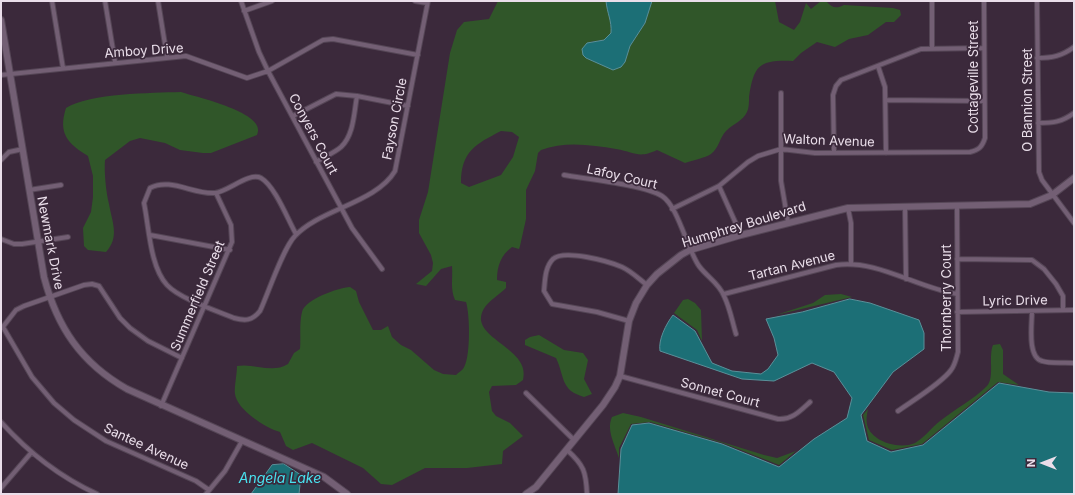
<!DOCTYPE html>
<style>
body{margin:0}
#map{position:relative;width:1075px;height:495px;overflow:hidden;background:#3b293b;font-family:Inter,sans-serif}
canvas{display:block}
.frame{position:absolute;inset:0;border:2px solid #eadeea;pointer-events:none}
.north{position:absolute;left:1023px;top:443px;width:40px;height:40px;-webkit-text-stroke:3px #3b293b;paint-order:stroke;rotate:270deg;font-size:11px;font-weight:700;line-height:16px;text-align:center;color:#eadeea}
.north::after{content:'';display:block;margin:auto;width:14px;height:18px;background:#eadeea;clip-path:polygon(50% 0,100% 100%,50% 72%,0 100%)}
</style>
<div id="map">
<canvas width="1075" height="495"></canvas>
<div class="frame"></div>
<div class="north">N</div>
</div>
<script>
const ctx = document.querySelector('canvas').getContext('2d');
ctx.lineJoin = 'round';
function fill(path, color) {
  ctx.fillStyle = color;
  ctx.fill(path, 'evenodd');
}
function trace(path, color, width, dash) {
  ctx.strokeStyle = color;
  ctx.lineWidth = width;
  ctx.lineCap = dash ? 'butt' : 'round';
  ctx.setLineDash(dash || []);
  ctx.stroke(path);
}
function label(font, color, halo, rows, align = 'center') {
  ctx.font = font + ' Inter,sans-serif';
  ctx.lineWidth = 3.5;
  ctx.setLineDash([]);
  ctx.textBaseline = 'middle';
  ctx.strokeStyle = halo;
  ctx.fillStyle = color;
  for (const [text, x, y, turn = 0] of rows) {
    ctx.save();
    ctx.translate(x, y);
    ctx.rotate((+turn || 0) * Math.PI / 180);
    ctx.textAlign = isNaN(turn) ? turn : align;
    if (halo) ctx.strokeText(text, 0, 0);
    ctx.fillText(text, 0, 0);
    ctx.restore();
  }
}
const green = new Path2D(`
 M498,1H606C607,13 612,21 611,33L604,40L590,42L586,58L600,64L625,62L630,46L645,23L652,1H775L779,22L794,30L800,22L806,3L811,9L821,1H826C832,8 836,9 844,5L893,8L900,10L901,15L894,22H886L868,35L849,39L835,47L817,42L801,53L793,61C760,60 754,64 749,97C749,102 749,108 747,112C743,121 733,124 726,131C720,137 719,148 711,154C705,158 693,160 685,163L657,150C638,159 635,152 616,149C592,145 565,141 541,150L538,153L535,171L526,190V219L520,246L519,249L512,247C501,255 497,266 497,280L506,282V288C500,294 490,300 485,307C464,338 532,346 523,380L516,385L492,386L489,392L492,411L496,416L510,423L523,436L503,451L502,464L467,468H425L392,485L381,484L363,468L312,443L293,450L286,446L280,432C266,428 237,410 235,394C234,388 237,374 237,366C255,363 272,374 288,364L294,353L300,349C301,337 299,324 302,312C305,299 338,288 350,287L356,291L359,302L373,330H381L388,326L392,337L401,345L411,350L434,370L443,374L456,375C458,373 461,371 463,369C471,359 470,314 466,302L455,300C450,288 453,280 452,266L441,269L426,286L416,284L432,271L433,263L431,255L419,233V220L428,192L450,53L457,30L464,22L489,19ZM501,131L512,132L519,137L513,157L501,175L469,187L461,183C461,151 476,144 501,131Z
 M181,92C196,97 269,113 257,135L211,153H203L180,150L165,143L140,138L130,141L105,160C104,172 106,192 109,204C112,222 120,237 106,252L88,250L84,246L83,228L91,212L93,197V176L88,156C67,143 58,133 66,108C91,93 151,93 181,92Z
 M841,294L852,297L776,315L813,303L825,295Z
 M688,299L695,303L701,310L702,341L697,330L674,313L683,300Z
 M539,335L564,350L583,353L588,360L584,379L592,394L584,397C560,390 565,377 556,358L525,345V340L530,337Z
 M1000,344L1003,350V374L1019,385L998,382L922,444L892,450L869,440L863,415L868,409C865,422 866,430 877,438C887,445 904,448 915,443C924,438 932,427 940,421C955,409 973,400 987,386C995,377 988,357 993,345Z
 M623,413L641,417L764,455L777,458L796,451L779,465L723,443L650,422L631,424L619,448V458C615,445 606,430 612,417Z`);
const water = new Path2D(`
 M606,1H652L645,23L630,46L625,62L621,67L613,70L586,58L583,55L582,49L587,43L604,40L611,33C612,21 607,13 606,1Z
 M850,299L870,303L919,320L924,333V349L893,372L861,415L867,441L891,452L923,445L999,383L1049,392L1074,393V494H618L621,449L632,425L649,423L722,444L779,467L814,439L847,418L852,398L834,372L812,363L774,381L742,379L660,351C658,340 666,324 673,315L695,331L712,363L732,371L761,374L768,369L778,355L774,338L766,319L802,312Z
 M284,464L301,475L299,494H251L272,465Z`);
const street = new Path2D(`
 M52,1L63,68
 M105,1L115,62
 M158,1L167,57
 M241,1L259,52L268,71L352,228L382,269
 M415,1L427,3
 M932,1V47
 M1037,1L1039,172L1042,180L1074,223
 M244,11L272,1
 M1037,58C1052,58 1062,56 1074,47
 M878,66L885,87L886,153
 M1,75L186,56L247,78L268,71L323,40L333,39L418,55
 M781,93V181L788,222
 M886,100L984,101
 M293,116L336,94L357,96L408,106
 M1038,123C1053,123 1062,122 1074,113
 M834,152L833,95L836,86L841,80L921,49L984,48
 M1,160L9,152L23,149
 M316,162C324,157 334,153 341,147C354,135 354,112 357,96
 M564,175C587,179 645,185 662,196C678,206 687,249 699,266C707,277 719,283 724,296C730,308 732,321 736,334
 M719,186L741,235
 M29,190L61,185
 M905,206L906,279
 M848,208L851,223V263
 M672,209L719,186L748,162L758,156L781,149L815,153L970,152C979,150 982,147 985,138L984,1
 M296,234C288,220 275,186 261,178C249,172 229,191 215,193C194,195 170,177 150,188L144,203C149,227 150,267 167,285C180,299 217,311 234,318C245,321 252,321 260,311C268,294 283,248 295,236C320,209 376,203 395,171L428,1
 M150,235L230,250
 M1,239L14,244H22L68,237
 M957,259L1032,260L1044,269L1056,284L1063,296V310
 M724,294L836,265C877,259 917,288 957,294
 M1032,311C1032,324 1027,357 1042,361C1051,364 1064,362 1074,363
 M957,312L1074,310
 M629,321L597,312L552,304L544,291C545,280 545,267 553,259C564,249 608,261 622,267C631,271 639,279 647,285
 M3,327L32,377L54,403L74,420L106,441L196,481L209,490
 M2,328L16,310L24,306L84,285L92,284L99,286L120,318L130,328L148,341L182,358
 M620,376L778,419C792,420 800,411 810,402
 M526,393L574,440
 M161,406L232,242L231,225L216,193
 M898,411C912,401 942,383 951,370C955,365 956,359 958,352L957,206
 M1,422C28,452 60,477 97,494
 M567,450C584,465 586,472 587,494
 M1,488L31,453
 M206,494L225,471L242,441`);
const secondary = new Path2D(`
 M1,20L44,277C57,327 81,363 127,389L324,477L347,494
 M526,494L536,487L603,405L615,387L620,376L629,321L636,303L647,285L657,274L681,255L690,250L741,235L848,208L1030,204L1052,195L1074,178`);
const streetNames = [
 ["Amboy Drive",144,51,-4],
 ["Cottageville Street",974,77,-90],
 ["O Bannion Street",1028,100,-90],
 ["Fayson Circle",395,119,-79],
 ["Conyers Court",313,134,62],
 ["Walton Avenue",829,141,2],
 ["Lafoy Court",622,177,13],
 ["Humphrey Boulevard",744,225,-17],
 ["Newmark Drive",50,243,79],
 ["Tartan Avenue",792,266,-14],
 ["Summerfield Street",198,296,-67],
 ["Thornberry Court",947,298,-90],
 ["Lyric Drive",1015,301,-1],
 ["Sonnet Court",720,393,15],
 ["Santee Avenue",146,447,25]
];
const waterNames = [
 ["Angela Lake",280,479]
];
fill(green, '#305629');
fill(water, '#1c6f76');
trace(water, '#5a9099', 1);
trace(street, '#554656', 6);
trace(secondary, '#554656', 8);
trace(street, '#735f74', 4);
trace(secondary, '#735f74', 6);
label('13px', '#eadeea', '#3b293b', streetNames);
label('italic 14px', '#49e2ef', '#3b293b', waterNames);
</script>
